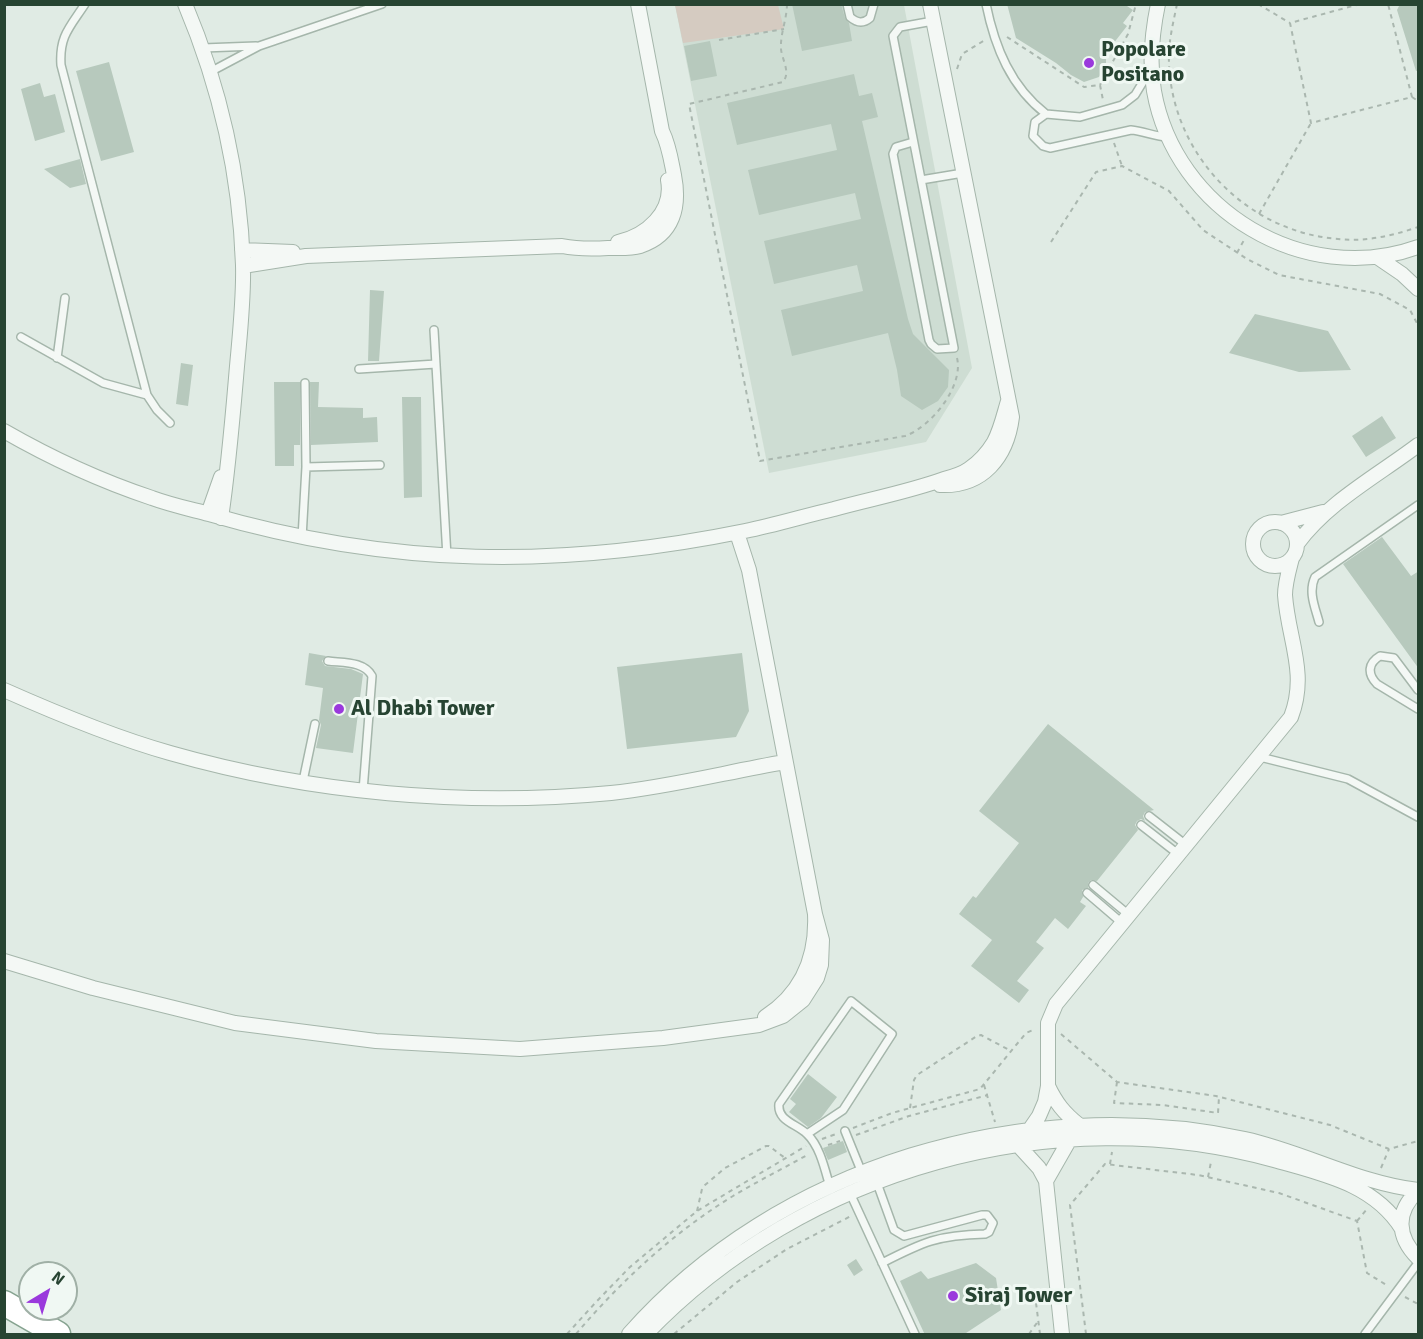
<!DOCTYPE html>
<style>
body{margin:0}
#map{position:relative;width:1423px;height:1339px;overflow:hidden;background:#e0ebe4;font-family:Signika,sans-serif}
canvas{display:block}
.frame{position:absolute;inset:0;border:6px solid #274432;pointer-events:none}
.north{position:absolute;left:18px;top:1261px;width:60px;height:60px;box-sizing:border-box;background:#f0f8f3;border:2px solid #a0b0a6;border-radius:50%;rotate:38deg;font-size:16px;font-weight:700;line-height:24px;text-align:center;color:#274432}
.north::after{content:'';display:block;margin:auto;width:21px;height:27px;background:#9a39dc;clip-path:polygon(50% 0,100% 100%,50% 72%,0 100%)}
</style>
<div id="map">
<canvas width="1423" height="1339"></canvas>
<div class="frame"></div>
<div class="north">N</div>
</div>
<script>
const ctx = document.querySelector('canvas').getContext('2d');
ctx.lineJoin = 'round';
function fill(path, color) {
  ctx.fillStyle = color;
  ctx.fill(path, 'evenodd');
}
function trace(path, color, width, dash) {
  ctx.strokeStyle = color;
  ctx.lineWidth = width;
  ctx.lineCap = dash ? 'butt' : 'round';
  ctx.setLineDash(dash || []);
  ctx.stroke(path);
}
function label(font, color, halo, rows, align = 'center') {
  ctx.font = font + ' Signika,sans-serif';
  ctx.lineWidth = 6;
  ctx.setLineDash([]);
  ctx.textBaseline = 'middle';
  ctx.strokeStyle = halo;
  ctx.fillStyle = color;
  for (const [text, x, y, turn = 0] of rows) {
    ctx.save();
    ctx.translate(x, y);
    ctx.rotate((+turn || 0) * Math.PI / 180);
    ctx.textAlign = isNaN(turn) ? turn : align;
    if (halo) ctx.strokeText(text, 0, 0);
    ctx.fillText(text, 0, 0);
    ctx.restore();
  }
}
const built = new Path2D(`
 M675,5H904L972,368L926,442L769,473Z`);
const green = new Path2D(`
 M675,5H778L784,29L683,43Z`);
const building = new Path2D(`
 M792,4H841L845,18L849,23L852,41L802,51Z
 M1007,4H1124L1133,10L1123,23L1127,26L1106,53V65L1099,77L1084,82L1071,75L1056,63L1016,38Z
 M1400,4H1419V70L1416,71L1397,10Z
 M710,41L717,76L691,81L684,46Z
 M109,62L134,152L101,161L76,71Z
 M854,74L859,96L872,93L878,117L862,121L908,319L913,334L949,370L948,387L938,401L922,410L901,396L897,370L888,333L792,356L781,310L863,291L857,265L774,284L764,241L861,219L855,193L759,215L748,170L837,150L831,124L737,145L727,103Z
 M40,83L44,97L55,94L65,132L35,141L21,89Z
 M80,159L86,184L70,188L44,169Z
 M370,290L384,291L379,361H368Z
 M1255,314L1328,331L1351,370L1299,372L1229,353Z
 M181,363L193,365L188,406L176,404Z
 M274,382H300V445H294V466H275Z
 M310,382H319L318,407L363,408V418L377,417L378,442L311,445Z
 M402,397H421L422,497L404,498Z
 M1382,416L1396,438L1366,457L1352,436Z
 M1382,537L1411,576L1419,571V669L1343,564Z
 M309,653L326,656L322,661L325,666L351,669L363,674L353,753L316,748L321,725L319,720L323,688L305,685Z
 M742,653L749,711L736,737L627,749L617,667Z
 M1048,724L1154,810L1145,812L1143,816L1145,821L1141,819L1137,821L1135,825L1138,830L1097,881L1091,880L1088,883V888L1082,890L1083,897L1080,902L1086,906L1068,929L1055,918L1036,942L1044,948L1017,981L1029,990L1019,1003L971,966L992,940L959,914L973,896L976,898L1019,843L979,811Z
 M808,1074L837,1097L821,1118L808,1127L789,1112L796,1104L790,1099Z
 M843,1141L847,1152L828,1160L823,1148Z
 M856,1259L863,1270L854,1276L847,1265Z
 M976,1263L996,1278L1001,1310L963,1335H925L900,1281L921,1271L928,1279Z`);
const path = new Path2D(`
 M787,4C787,19 780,34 781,49C782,60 791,72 783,82L689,104L760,461L905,436C931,427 964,386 957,358
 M1177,4C1173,24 1168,43 1169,63C1172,155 1247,232 1338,239C1365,242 1392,236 1418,227
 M1258,4L1290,23
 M1360,4L1290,23L1311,123L1412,97L1388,4
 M1007,37L1084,87L1100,85L1103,100
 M719,40L784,29
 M957,69L962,54L985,40
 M1100,85L1128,34L1136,4
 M1412,97L1418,101
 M1114,143L1122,166
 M1259,214L1311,123
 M1051,242L1096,172L1122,166L1169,191L1203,230L1247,259L1279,275L1380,294L1410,310L1418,325
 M1237,253L1244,240
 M1061,1034L1117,1082L1216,1096L1330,1125L1389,1149L1418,1141
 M1117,1082L1114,1103L1163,1105L1218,1113L1219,1097
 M984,1085L995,1122
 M910,1108L914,1080L917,1075L977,1036L981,1035L1011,1051
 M853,1128L892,1113L980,1089L1026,1033L1033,1030
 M856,1135L909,1116L988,1095
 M822,1139L836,1134
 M828,1145L840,1141
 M1110,1164L1112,1152
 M1381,1168L1389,1149
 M1208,1177L1211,1162
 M697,1211L702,1189L705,1185L725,1168L766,1146H769L785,1158
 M1357,1221L1367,1209
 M1405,1297L1418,1304
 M1036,1303L1040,1334
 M567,1334L597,1301L630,1267L697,1211L806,1146
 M576,1334C621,1281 674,1232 733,1196C758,1181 784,1168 809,1154
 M674,1334L737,1282L787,1249L851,1216
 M1029,1334L1039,1320
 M1086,1334L1070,1205L1105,1164L1198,1175L1279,1193L1357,1221L1367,1273L1388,1286`);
const lane = new Path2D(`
 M85,4C70,27 59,36 61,65L147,395L157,410L170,423
 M847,4L850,17C857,23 863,24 870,18L874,4
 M986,4C995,48 1011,87 1046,114
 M203,48L256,46
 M210,72L259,46L382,4
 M1149,72L1135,95L1122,105L1080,117L1046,114L1035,122L1033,136L1043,146L1050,148L1131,130C1144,131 1155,137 1168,137
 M913,142L896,147L893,154L929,340L931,344L937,349L954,348L893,36L900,27L933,21
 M921,180L963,173
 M434,330L447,557
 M21,337L103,383L147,395
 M57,358L65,298
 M359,369L436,364
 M306,467L380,465
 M302,538L306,467L305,383
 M1319,622C1315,607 1308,592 1315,577L1418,505
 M328,661C343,663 364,661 372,676L363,791
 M1418,690L1394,658L1380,656C1368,663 1367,674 1377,684L1418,709
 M1260,757L1348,779L1418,817
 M303,781L315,724
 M1149,816L1186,845
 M1141,825L1178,854
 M1093,885L1129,915
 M1087,893L1122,923
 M845,1131L862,1173
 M807,1134L843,1110L892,1034L851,1001L779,1104C777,1121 797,1124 807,1134C820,1146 825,1170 830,1187
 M877,1183L894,1230L904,1236L982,1215H987L993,1223L989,1232L985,1234C938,1235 923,1242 882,1263
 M850,1193L915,1334
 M1365,1334L1418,1263`);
const street = new Path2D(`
 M185,4C220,87 240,176 243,265C244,302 239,341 236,378C232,425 228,471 221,518
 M930,4L1012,417C1007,457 983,487 940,485
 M1158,4C1152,33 1149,62 1154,91C1175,210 1304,288 1418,247
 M618,242C646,236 674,212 668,180
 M242,250L293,252
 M1377,257L1402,274L1418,289
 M243,266L306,256L562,246C577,249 592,249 608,248C618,248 630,249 640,246C674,235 680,206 674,175C671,160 669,145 662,131L638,4
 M4,431C51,458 101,481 152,498C171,505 190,509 209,514C391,567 559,569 745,531C775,525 804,516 834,509C870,499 908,492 944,479C952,477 962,474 969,469C979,462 988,452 994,442C1001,429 1004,414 1008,401
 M208,514L221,477
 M1253 544a22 22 0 1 1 44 0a22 22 0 1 1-44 0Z
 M1281,523L1323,512
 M737,533L749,570L815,914C817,958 802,993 765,1017
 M1297,544C1328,502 1377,476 1418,445
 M4,690C58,714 113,737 170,753C310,793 465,807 611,793C669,787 727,772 785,762
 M4,961L93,988L235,1023L376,1041L520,1049L663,1038L759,1025L783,1016L803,1000L817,978L821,965L822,940L815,914
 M1048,1086C1056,1103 1064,1113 1079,1125
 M1030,1129L1039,1116L1045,1102L1048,1086V1023L1056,1004L1291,717C1308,673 1288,639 1285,595C1285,583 1289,570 1292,558
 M1018,1145L1039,1168L1046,1181L1062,1334
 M1046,1181L1070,1139
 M1418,1191C1395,1212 1397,1237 1418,1258
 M629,1334C778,1165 1026,1092 1245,1139C1304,1152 1358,1183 1418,1190
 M646,1334C804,1169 1054,1099 1274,1160C1323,1174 1374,1184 1402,1229`);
const highway = new Path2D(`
 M4,1303L58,1334`);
const markers = [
 [1089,63,6,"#9a39dc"],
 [339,709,6,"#9a39dc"],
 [953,1296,6,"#9a39dc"]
];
const poiNames = [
 ["Popolare",1101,50],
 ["Positano",1101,75],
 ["Al Dhabi Tower",351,709],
 ["Siraj Tower",965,1296]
];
fill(built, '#ceddd3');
fill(green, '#d5cbc1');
fill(building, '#b7c9bd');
trace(lane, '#a5b6ab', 10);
trace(street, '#a5b6ab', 16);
trace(highway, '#86a390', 27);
trace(path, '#aab7af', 2, [4.5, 4.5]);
trace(lane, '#f4f8f5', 7);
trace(street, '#f4f8f5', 14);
trace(highway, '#fff', 24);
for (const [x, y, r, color] of markers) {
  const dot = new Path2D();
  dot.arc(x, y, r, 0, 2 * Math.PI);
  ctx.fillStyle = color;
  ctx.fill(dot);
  trace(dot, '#f0f8f3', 2);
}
label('bold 22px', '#274432', '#f0f8f3', poiNames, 'left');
</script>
